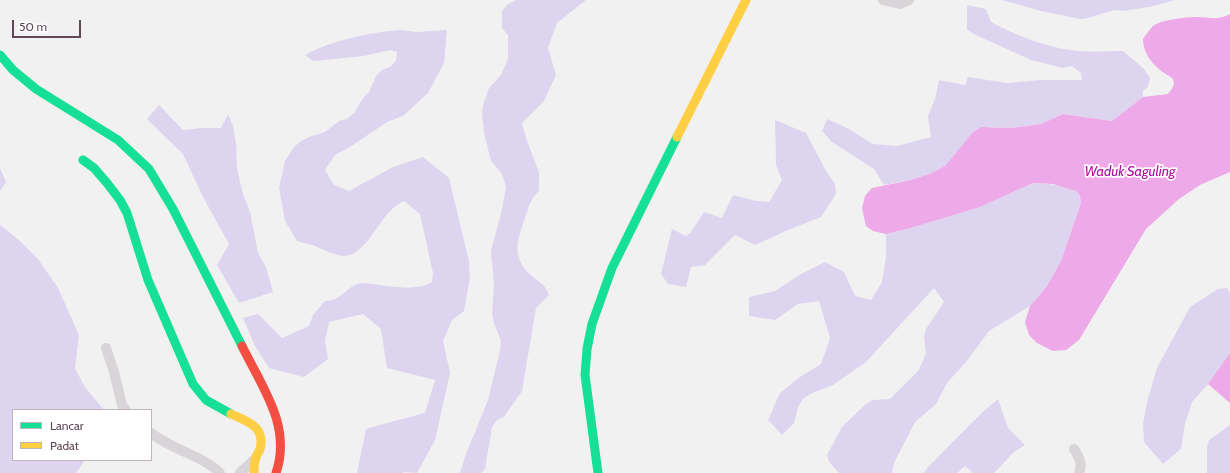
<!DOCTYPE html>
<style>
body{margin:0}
#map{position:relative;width:1230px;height:473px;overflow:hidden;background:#f1f1f1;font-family:Cabin,sans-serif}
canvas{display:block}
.legend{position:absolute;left:12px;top:409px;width:140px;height:52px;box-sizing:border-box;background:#fff;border:1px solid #bfb5bb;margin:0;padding:5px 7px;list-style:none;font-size:12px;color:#5e4756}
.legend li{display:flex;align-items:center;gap:8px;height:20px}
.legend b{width:20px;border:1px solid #bfb5bb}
.scale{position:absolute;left:12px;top:20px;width:69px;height:18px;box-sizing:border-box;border:2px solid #5e4756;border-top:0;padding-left:5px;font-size:12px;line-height:14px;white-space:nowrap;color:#5e4756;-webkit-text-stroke:3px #fff;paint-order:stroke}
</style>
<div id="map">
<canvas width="1230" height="473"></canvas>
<ul class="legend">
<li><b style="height:5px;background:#16e098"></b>Lancar</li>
<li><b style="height:5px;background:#ffcf43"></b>Padat</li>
</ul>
<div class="scale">50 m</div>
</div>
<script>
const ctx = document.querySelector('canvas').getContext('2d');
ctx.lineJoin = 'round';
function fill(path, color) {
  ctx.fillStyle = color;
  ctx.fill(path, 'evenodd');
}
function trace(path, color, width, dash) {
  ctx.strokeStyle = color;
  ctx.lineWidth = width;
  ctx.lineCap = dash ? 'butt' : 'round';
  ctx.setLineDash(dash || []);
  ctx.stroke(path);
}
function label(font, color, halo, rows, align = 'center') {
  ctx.font = font + ' Cabin,sans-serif';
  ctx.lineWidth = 3.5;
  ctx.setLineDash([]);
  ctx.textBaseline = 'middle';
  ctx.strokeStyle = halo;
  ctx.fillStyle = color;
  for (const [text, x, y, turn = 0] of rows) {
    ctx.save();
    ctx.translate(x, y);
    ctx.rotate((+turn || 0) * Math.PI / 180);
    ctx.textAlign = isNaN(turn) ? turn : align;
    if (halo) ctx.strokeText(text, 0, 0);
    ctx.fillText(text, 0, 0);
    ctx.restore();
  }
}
const green = new Path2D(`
 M516,0H586L557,23L548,48L556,75L544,101L522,123L527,141L539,172V191C530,199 528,209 524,221C516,243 512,260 533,277C541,284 545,284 549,295L536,308L522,391L504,417L497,420L492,427L485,469L481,473H460L466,454L488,400L500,350L501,341L494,323L492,314L494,285L491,250L501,214L506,187L502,174L491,161L484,133L482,114L483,105L489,88L501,75L508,59V35L502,28V11L508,4Z
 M1002,0H1175L1149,7L1123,11L1114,10L1088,18L1080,19L1041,11Z
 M967,5L986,9L991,22C1015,35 1043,46 1070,50C1087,53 1106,51 1123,51L1144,69L1150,78L1148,87L1143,90V97L1112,121L1063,114L1041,124L1027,126L1010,128L990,127L972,133L945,166L929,174L911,180L884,185L874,169L832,142L822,131L827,119L847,128L873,144L897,146L931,137L928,116L935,99L939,80L965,85L968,77L1007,83L1040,80H1082L1081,73L1072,66L1063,68L1031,60L980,37L967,30Z
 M400,30L416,32L447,30L444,63L428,93L403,116L387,122L350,147L335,155L325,170L334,185L349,191L393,167L423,157L449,178L469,261L470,278L464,311L452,320L443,341L450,373L435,440L417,473L405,472L402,473H357L366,429L394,421L425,413L435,380L387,368L381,329L363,314L329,322L325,341L328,359L304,377L269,368L255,346L243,318L258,314L282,338L309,326L313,315L325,301C343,301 347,284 363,283C368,283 374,284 379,285C396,287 416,291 432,282L433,273L420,214L404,201C401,203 398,204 396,206C380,216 366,256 344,256C334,255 324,250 315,246C309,244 303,243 297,241L285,221L279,187L285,161L294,147L301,141L309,137L325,132L339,121L347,119L354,113L363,98L369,92L376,76L382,70L390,67L396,61L397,52L390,50L364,56L313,61L305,55C329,41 372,32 400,30Z
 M159,105L183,130L201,128H221L228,114L233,126L236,143L237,169L243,194L250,212L258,253L266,267L273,292L239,303L217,265L229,244L203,197L183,154L147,119Z
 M775,120L806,133L825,169L835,184L836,194L821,217L788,230L755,245L735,235L705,265L691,267L686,287L668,284L661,274L672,229L686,236L691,232L704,212L722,218L733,195L756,201L769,202L782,180L776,165Z
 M0,168L6,182L0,191Z
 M1033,183C1044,184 1076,184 1080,197C1081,199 1081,201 1081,203L1061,261L1047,286L1030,306L989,331L966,362L947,383L936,404L915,422L894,463L892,473H839L829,462L827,455L842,427L866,404L873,400L890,399L919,370L926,353L924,337L926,329L944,302L934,288L866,362L833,385L810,394L803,399L798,407L794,423L782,435L768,420L780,393L800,377L821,364L830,338L819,301L798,304L775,320L749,316V297L775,291L801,274L825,262L844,272L855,296L871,300L882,282L886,257V234L911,228L980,207Z
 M0,225L20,241L38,259L58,288L79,335L75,369L85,387L104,410H13V460H85L76,473H0Z
 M1227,288L1230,294V353L1208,384L1192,402L1185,424L1181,449L1163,464L1144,442L1143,424L1147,402L1157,368L1190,307L1218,289Z
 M998,399L1008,428L1025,445L1014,452L994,473H973L965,466L957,473H924L927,468C951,445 973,419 998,399Z
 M1230,425V473H1207V448L1209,440Z`);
const water = new Path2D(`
 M1230,14V172L1200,185L1179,199L1146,229L1079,340L1066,350L1053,351L1037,343L1029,335L1025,322L1030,306L1047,286L1061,261L1081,203L1080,196L1076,191L1053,184L1033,183L980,207L911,228L886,234L873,231L866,226L862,208L865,196L872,188L911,180L929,174L945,166L972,133L981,127L1010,128L1027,126L1041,124L1063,114L1112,121L1143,97L1168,94L1172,89L1174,84L1173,79C1169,75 1164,74 1160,70C1150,62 1143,51 1143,39C1146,35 1149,30 1153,26C1160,20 1187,17 1196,17C1209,17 1218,21 1230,14Z
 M1230,353V403L1208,384Z`);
const street = new Path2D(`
 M883,0L900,4L909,0
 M106,348L114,372L122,405L126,410
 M151,433C172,450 200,454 220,473
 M1074,449C1079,457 1083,464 1079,473
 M240,473L255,459`);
const fast = new Path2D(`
 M0,55L13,70L36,89L118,140L149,169L173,209L242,346
 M83,160L94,168L107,183L120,200L127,213L148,280L193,384L206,400L231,414
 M598,473L585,375L587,349L592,324L612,268L677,137`);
const slow = new Path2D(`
 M677,137L746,0
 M231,414C247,421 266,427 260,449C259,452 257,454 256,457C254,462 254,468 254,473`);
const jam = new Path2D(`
 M242,346C262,387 292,426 276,473`);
const waterNames = [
 ["Waduk Saguling",1130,172]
];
fill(green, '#ddd5f0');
fill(water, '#eea9e8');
trace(street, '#d8d4d7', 10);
trace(fast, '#16e098', 9);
trace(slow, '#ffcf43', 9);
trace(jam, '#f24e42', 9);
label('italic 14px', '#ae0a9e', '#fff', waterNames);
</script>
